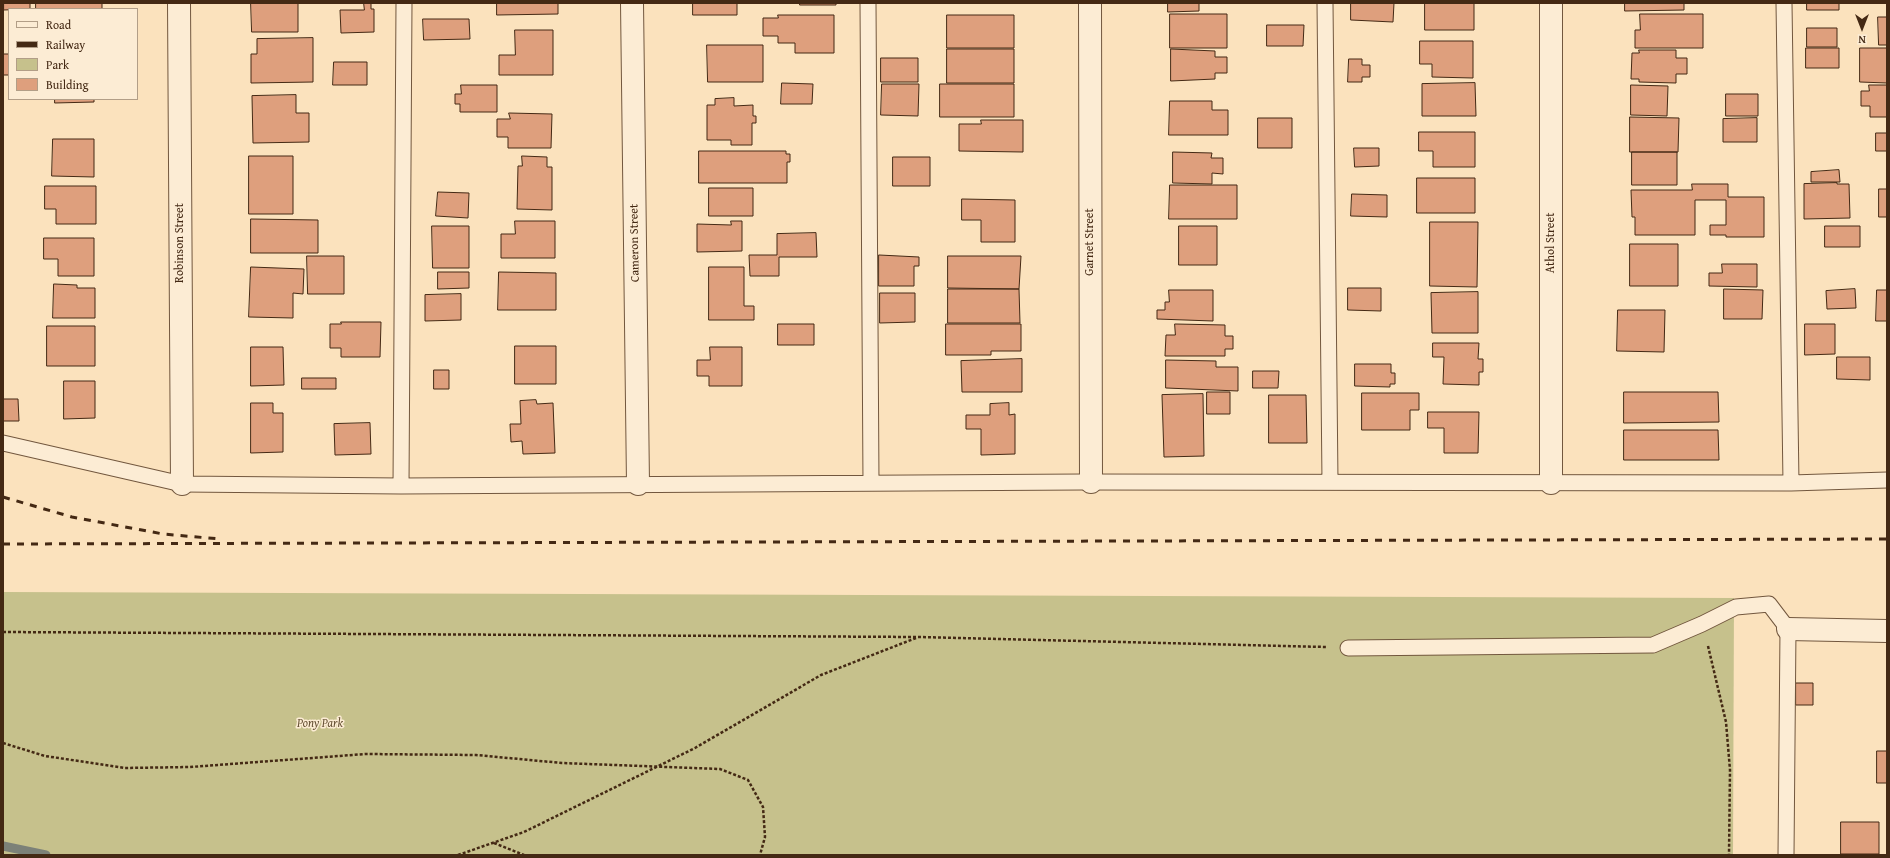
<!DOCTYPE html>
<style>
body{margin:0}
#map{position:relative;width:1890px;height:858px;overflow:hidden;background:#fbe2bd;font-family:"Gentium Book Plus",serif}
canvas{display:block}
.frame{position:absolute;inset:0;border:4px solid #442914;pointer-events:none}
.legend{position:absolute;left:8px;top:8px;width:130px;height:92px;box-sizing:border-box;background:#fcecd4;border:1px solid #b29e87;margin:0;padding:5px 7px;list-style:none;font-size:12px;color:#442914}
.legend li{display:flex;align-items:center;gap:8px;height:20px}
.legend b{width:20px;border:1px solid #b29e87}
.north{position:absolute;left:1842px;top:8px;width:40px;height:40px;-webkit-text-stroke:3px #fcecd4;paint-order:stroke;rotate:180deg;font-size:11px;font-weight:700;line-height:16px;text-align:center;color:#442914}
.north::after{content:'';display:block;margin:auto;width:14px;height:18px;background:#442914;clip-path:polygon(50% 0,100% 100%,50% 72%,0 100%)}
</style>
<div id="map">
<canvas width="1890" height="858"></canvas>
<div class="frame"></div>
<ul class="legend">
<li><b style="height:5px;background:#fcecd4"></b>Road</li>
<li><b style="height:5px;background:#442914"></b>Railway</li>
<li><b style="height:11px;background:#c6c18c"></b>Park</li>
<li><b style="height:11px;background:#de9f7d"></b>Building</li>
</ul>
<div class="north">N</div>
</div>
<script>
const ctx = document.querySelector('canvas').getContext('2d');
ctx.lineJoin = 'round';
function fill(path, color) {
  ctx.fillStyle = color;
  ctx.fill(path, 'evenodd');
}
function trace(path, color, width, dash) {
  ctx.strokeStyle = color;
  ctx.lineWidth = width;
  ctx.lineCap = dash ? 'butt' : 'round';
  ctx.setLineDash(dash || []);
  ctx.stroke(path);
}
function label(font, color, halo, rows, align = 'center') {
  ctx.font = font + ' "Gentium Book Plus",serif';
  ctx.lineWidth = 3;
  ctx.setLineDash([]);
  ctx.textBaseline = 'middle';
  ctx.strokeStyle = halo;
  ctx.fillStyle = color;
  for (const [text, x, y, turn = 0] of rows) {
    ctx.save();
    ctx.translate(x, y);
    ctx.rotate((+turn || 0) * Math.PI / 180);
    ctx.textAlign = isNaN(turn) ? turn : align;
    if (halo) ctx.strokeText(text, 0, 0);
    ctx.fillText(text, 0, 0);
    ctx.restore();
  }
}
const green = new Path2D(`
 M3,592L1734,598L1733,855H3Z`);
const stream = new Path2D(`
 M3,846L46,855`);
const building = new Path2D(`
 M4,3H30V9L4,10Z
 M36,3H102V9H36Z
 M251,3H298V32H252Z
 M364,3H371V9H374V32L341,33L340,10H364Z
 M497,3H558V14L497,15Z
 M693,3H737V15H693Z
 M800,3H836V5H800Z
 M1168,3H1199V11L1168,12Z
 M1351,3H1394L1393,22L1351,20Z
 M1425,3H1474V30H1425Z
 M1625,3H1684V10L1625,11Z
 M1807,3H1839V10H1807Z
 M1170,14H1227V48H1170Z
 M1640,14H1703V48H1635V30H1640Z
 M778,15H834V53H795V43H778V36H763V18H778Z
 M947,15H1014V48H947Z
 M1878,17H1887V45H1879Z
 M423,19H469L470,39L424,40Z
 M1267,25H1304L1303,46H1267Z
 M1807,28H1837V47H1807Z
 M515,30H553V75H499V55H515Z
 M313,38V82L251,83V54H257V39Z
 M1420,41H1473V78L1432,77V64H1420Z
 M707,45H763V82H708Z
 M1806,48H1839V68H1806Z
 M1860,48H1887V83L1860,82Z
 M947,49H1014V83H947Z
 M1171,49L1215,51V57H1227V73H1215V79L1171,81Z
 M1639,50H1676V58H1687V74H1676V83L1639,82V79H1631L1632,53H1639Z
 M3,54H9V75H3Z
 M881,58H918V82H881Z
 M1349,59H1362V65H1370V77H1362V82H1348Z
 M334,62H367V85H333Z
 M782,83L813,84L812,104H781Z
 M1475,83L1476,116H1422V84Z
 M882,84H919L918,116L881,115Z
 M940,84H1014V117H940Z
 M461,85H497V112H460V104H455V94H461Z
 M1631,85L1668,86L1667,116L1631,115Z
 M1869,85H1887V117H1870V106H1861V91H1869Z
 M1726,94H1758V116H1726Z
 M296,95V113H309V142L253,143L252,96Z
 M734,98V106L753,105V116H756V123H752V145H731V140H707V105H715V99Z
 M55,99H94V102L55,103Z
 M1170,101H1212V110H1228V135H1169Z
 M509,113L552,114L551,148H508V137H497V119H510Z
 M1630,117L1679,118L1678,152H1630Z
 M1258,118H1292V148H1258Z
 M1757,118V142H1723V119Z
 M981,120H1023V152L959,151V124H981Z
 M1419,132H1475V167H1433V151H1419Z
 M1876,133H1887V151H1876Z
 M53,139H94V177L52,176Z
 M1354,148H1379V166L1355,167Z
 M699,151H786V154H790V162H787V183H699Z
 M1173,152L1212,153L1211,158H1223V174L1212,173V184L1173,183Z
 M1632,152H1677V185H1632Z
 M249,156H293V214H249Z
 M522,156L547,157V167H552V210L517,209L518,166H522Z
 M893,157H930V186H893Z
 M1839,170L1840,182H1811V172Z
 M1417,178H1475V213H1417Z
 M1837,183V184H1849L1850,218L1804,219V184Z
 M1692,184H1728V197H1764V237H1726V235H1710V225H1726V200H1695V235H1635V217H1632L1631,190H1692Z
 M1170,185H1237V219H1169Z
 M45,186H96V224H56V209H45Z
 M709,188H753V216H709Z
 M1879,189H1887V217H1879Z
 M438,192L469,193L468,218L436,216Z
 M1352,194L1387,195V217L1351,216Z
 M962,199L1015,200V242H981V220H962Z
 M251,219L318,220V253H251Z
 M515,221H555V258H501V234H515Z
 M731,221H742V251L697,252V224L731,225Z
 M1430,222H1478L1477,287L1430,286Z
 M432,226H469V268H433Z
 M1179,226H1217V265H1179Z
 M1825,226H1860V247H1825Z
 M816,233L817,257H779V276H750L749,255H777V234Z
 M44,238H94V276H58V259H44Z
 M1630,244H1678V286H1630Z
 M879,255L919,257V266H914V286H879Z
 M307,256H344V294H308Z
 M948,256H1021L1019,289L948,288Z
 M1722,264H1757V287L1709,286V273H1722Z
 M251,267L304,269L303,294L293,293V318L249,317Z
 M709,267H744V306H754V320H709Z
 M438,272H469V288L438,289Z
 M499,272L556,273V310H498Z
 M54,284L77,285V288H95V318H53Z
 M1348,288H1381V311L1348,310Z
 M948,289H1019L1020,323H948Z
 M1724,289L1763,290L1762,319H1724Z
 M1855,289L1856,308L1827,309L1826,291Z
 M1169,290H1213V321L1157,319V310H1165V302H1169Z
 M1877,290H1887V321H1876Z
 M1478,292V333H1432L1431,293Z
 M880,293H915V322L880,323Z
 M461,294V320L425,321V295Z
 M1618,310H1665L1664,352L1617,351Z
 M341,322H381L380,357H341V348H330V324H341Z
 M778,324H814V345H778Z
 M946,324H1021V351H991V355H946Z
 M1175,324L1225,325V336H1233V349H1225V356H1165L1166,335H1175Z
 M1805,324H1835V354L1805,355Z
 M47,326H95V366H47Z
 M1433,343H1479L1478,359H1483V372H1479V385L1443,384L1444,357H1433Z
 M515,346H556V384H515Z
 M251,347H283L284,385L251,386Z
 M710,347H742V386H709V376H697V360H710Z
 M1837,357H1870V380L1837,379Z
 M1022,359V392H962L961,361Z
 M1166,360L1216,361V367H1238V391L1166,388Z
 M1355,364H1391V373H1395V384H1390V387L1355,386Z
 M434,370H449V389H434Z
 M1253,371H1279L1278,388H1253Z
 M302,378H336V389H302Z
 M64,381H95V418L64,419Z
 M1207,392H1230V414H1207Z
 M1624,392H1718L1719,422L1624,423Z
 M1362,393H1419V410H1410V430H1362Z
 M1203,394L1204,456L1164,457L1162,395Z
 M1269,395H1306L1307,443H1269Z
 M3,399H18L19,421H3Z
 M536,400L537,404L553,403L555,453L523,454L522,441L511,442L510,424H521L520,401Z
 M251,403H273V413H283V452L251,453Z
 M1009,403V415L1015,414V454L981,455V429H966V415H990V404Z
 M1428,412H1479L1478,453H1444V428H1428Z
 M370,423L371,454L335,455L334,424Z
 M1624,430H1718L1719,460H1624Z
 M1796,683H1813V705H1796Z
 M1877,751H1887V783H1877Z
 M1841,822H1879V854H1841Z`);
const path = new Path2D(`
 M3,632L918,637L1326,647
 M1708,646L1726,722L1730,770L1729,855
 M3,743L45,756L125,768L190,767L366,754L476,755L562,763L720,769L748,780L763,807L765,837L760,855
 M494,843L524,855
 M458,855L524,832L695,748L821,675L916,638`);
const lane = new Path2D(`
 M868,3L871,483
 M1325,3L1330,482
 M1784,3L1791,483
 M3,443L182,484L401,486L1083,482L1791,483L1887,480
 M401,486L404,3
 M1348,648L1653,645L1702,624L1736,607L1769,604L1788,629L1786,855`);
const street = new Path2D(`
 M179,3L182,484
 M632,3L638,484
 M1090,3L1091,482
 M1551,3V483
 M1788,629L1887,631`);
const rail = new Path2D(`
 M3,497L72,517L163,534L220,539
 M3,544L1887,539`);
const streetNames = [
 ["Garnet Street",1090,242,-90],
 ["Robinson Street",180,243,-90],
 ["Cameron Street",635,243,-91],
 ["Athol Street",1551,243,-90]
];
const parkNames = [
 ["Pony Park",320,724]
];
fill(green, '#c6c18c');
trace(stream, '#7c8178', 9);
fill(building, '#de9f7d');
trace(building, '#442914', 1);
trace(lane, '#72573e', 17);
trace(street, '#72573e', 24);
trace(path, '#442914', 2.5, [3, 2]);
trace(lane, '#fcecd4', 15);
trace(street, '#fcecd4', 22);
trace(rail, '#442914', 3, [7, 7]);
label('12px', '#442914', '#fcecd4', streetNames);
label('italic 12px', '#644f32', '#fcecd4', parkNames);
</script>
